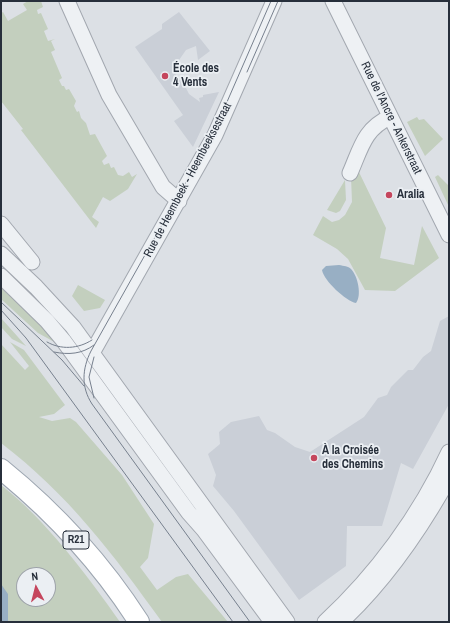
<!DOCTYPE html>
<meta charset="utf-8">
<style>
body{margin:0}
#map{position:relative;width:450px;height:623px;overflow:hidden;background:#dce0e5;font-family:"Archivo Narrow",sans-serif}
canvas{display:block}
.frame{position:absolute;inset:0;border:2px solid #272f3b;pointer-events:none}
.north{position:absolute;left:16px;top:567px;width:40px;height:40px;box-sizing:border-box;background:#ebeff3;border:1px solid #9da2a9;border-radius:50%;rotate:353deg;font-size:11px;font-weight:700;line-height:16px;text-align:center;color:#272f3b}
.north::after{content:'';display:block;margin:auto;width:14px;height:18px;background:#c5465d;clip-path:polygon(50% 0,100% 100%,50% 72%,0 100%)}
</style>
<div id="map">
<canvas width="450" height="623"></canvas>
<div class="frame"></div>
<div class="north">N</div>
</div>
<script>
const ctx = document.querySelector('canvas').getContext('2d');
ctx.lineJoin = 'round';
function fill(path, color) {
  ctx.fillStyle = color;
  ctx.fill(path, 'evenodd');
}
function trace(path, color, width, dash) {
  ctx.strokeStyle = color;
  ctx.lineWidth = width;
  ctx.lineCap = dash ? 'butt' : 'round';
  ctx.setLineDash(dash || []);
  ctx.stroke(path);
}
function label(font, color, halo, rows, align = 'center') {
  ctx.font = font + ' "Archivo Narrow",sans-serif';
  ctx.lineWidth = 3.5;
  ctx.setLineDash([]);
  ctx.textBaseline = 'middle';
  ctx.strokeStyle = halo;
  ctx.fillStyle = color;
  for (const [text, x, y, turn = 0] of rows) {
    ctx.save();
    ctx.translate(x, y);
    ctx.rotate((+turn || 0) * Math.PI / 180);
    ctx.textAlign = isNaN(turn) ? turn : align;
    if (halo) ctx.strokeText(text, 0, 0);
    ctx.fillText(text, 0, 0);
    ctx.restore();
  }
}
const built = new Path2D(`
 M179,12L210,51L198,60L196,46L186,50L177,63L175,80H182L189,94L200,102L199,98L203,97V95L219,92L193,147L174,121L183,115L135,47L162,29V24Z
 M449,316V404L413,469L401,463L382,526H347L346,566L299,600L234,511L213,486L216,475L208,454L220,444L219,432L231,422L259,416L267,430L275,433L295,447L310,452L364,417L378,398L387,395L391,387L408,370H413L423,357L431,351L440,321Z`);
const green = new Path2D(`
 M28,1H41L43,7L37,10L38,14L41,13L48,29L44,31L48,41L55,39L51,41L55,50L51,52L62,78L59,80L62,86H64L66,90L69,89L76,101L74,106L77,112L79,111L81,118L86,123L90,135L95,134L107,156L102,161L104,165L109,163L111,168L114,167L118,175L123,176L129,172L132,177L137,174L128,189L110,201L103,197L92,217L99,222L96,228L21,130L23,129L1,101V13L3,12L8,21L27,10L23,4Z
 M417,117L419,120L424,119L443,139L425,156L407,122Z
 M357,168L386,228L380,258L414,265L422,226L439,258L395,291L365,290L348,259L337,249L313,235L323,216L332,222L339,220L345,215L352,202L351,177Z
 M438,175L449,186V207L435,177Z
 M345,180L346,200L340,211L336,213L327,210Z
 M1,281L58,344L38,333L1,299Z
 M78,285L105,300L100,308L84,311L72,296Z
 M1,318L26,346L12,339L1,327Z
 M10,342L24,350L65,405L54,414L39,417L52,421L70,418L76,422L122,475L154,524L148,558L140,567L157,590L176,577L188,574L228,622H162C113,554 68,494 1,443V344L25,370L29,366Z
 M1,485C45,519 88,576 120,622H1ZM24,575H48V599H24Z`);
const water = new Path2D(`
 M339,265C344,266 348,266 351,269C358,276 362,296 356,303C346,301 324,281 322,270L326,266Z
 M1,584L8,594V622H1Z`);
const minor = new Path2D(`
 M67,1L109,95L163,187L179,201
 M333,1L449,235
 M350,173C361,148 364,129 390,117
 M1,224L32,262
 M1,254L36,287L73,327L287,622
 M1,276L47,321L63,340L189,513L204,530L272,622
 M92,353L215,135L274,1
 M325,622C376,575 420,515 449,452
 M341,622C385,581 420,530 449,478`);
const major = new Path2D(`
 M1,469C54,512 102,564 139,622`);
const tram = new Path2D(`
 M247,72L278,1
 M1,302L62,360L84,386
 M1,310L26,338L233,622
 M47,342C61,350 78,349 92,340
 M54,352C69,355 82,354 94,345
 M94,357L89,377L94,398
 M250,622L92,404C81,387 82,369 91,351L213,134L271,1`);
const markers = [
 [165,76,4,"#c5465d"],
 [389,195,4,"#c5465d"],
 [314,458,4,"#c5465d"]
];
const shields = [
 [76,540,26]
];
const shieldNames = [
 ["R21",76,540]
];
const poiNames = [
 ["École des",173,69],
 ["4 Vents",173,83],
 ["Aralia",397,195],
 ["À la Croisée",322,451],
 ["des Chemins",322,465]
];
const streetNames = [
 ["Rue de l'Ancre - Ankerstraat",391,118,64],
 ["Rue de Heembeek - Heembeeksestraat",188,180,-62]
];
fill(built, '#cacfd7');
fill(green, '#c3cfbe');
fill(water, '#98afc4');
trace(minor, '#a2a7af', 17);
trace(major, '#9ca5b0', 22);
trace(minor, '#eef1f4', 15);
trace(major, '#fff', 20);
trace(tram, '#77808e', 1);
for (const [x, y, r, color] of markers) {
  const dot = new Path2D();
  dot.arc(x, y, r, 0, 2 * Math.PI);
  ctx.fillStyle = color;
  ctx.fill(dot);
  trace(dot, '#ebeff3', 1.5);
}
for (const [x, y, w] of shields) {
  const box = new Path2D();
  box.roundRect(x - w / 2, y - 9, w, 18, 3);
  ctx.fillStyle = '#ebeff3';
  ctx.fill(box);
  trace(box, '#272f3b', 1);
}
label('bold 11px', '#272f3b', null, shieldNames);
label('bold 12px', '#272f3b', '#ebeff3', poiNames, 'left');
label('12px', '#272f3b', '#ebeff3', streetNames);
</script>
